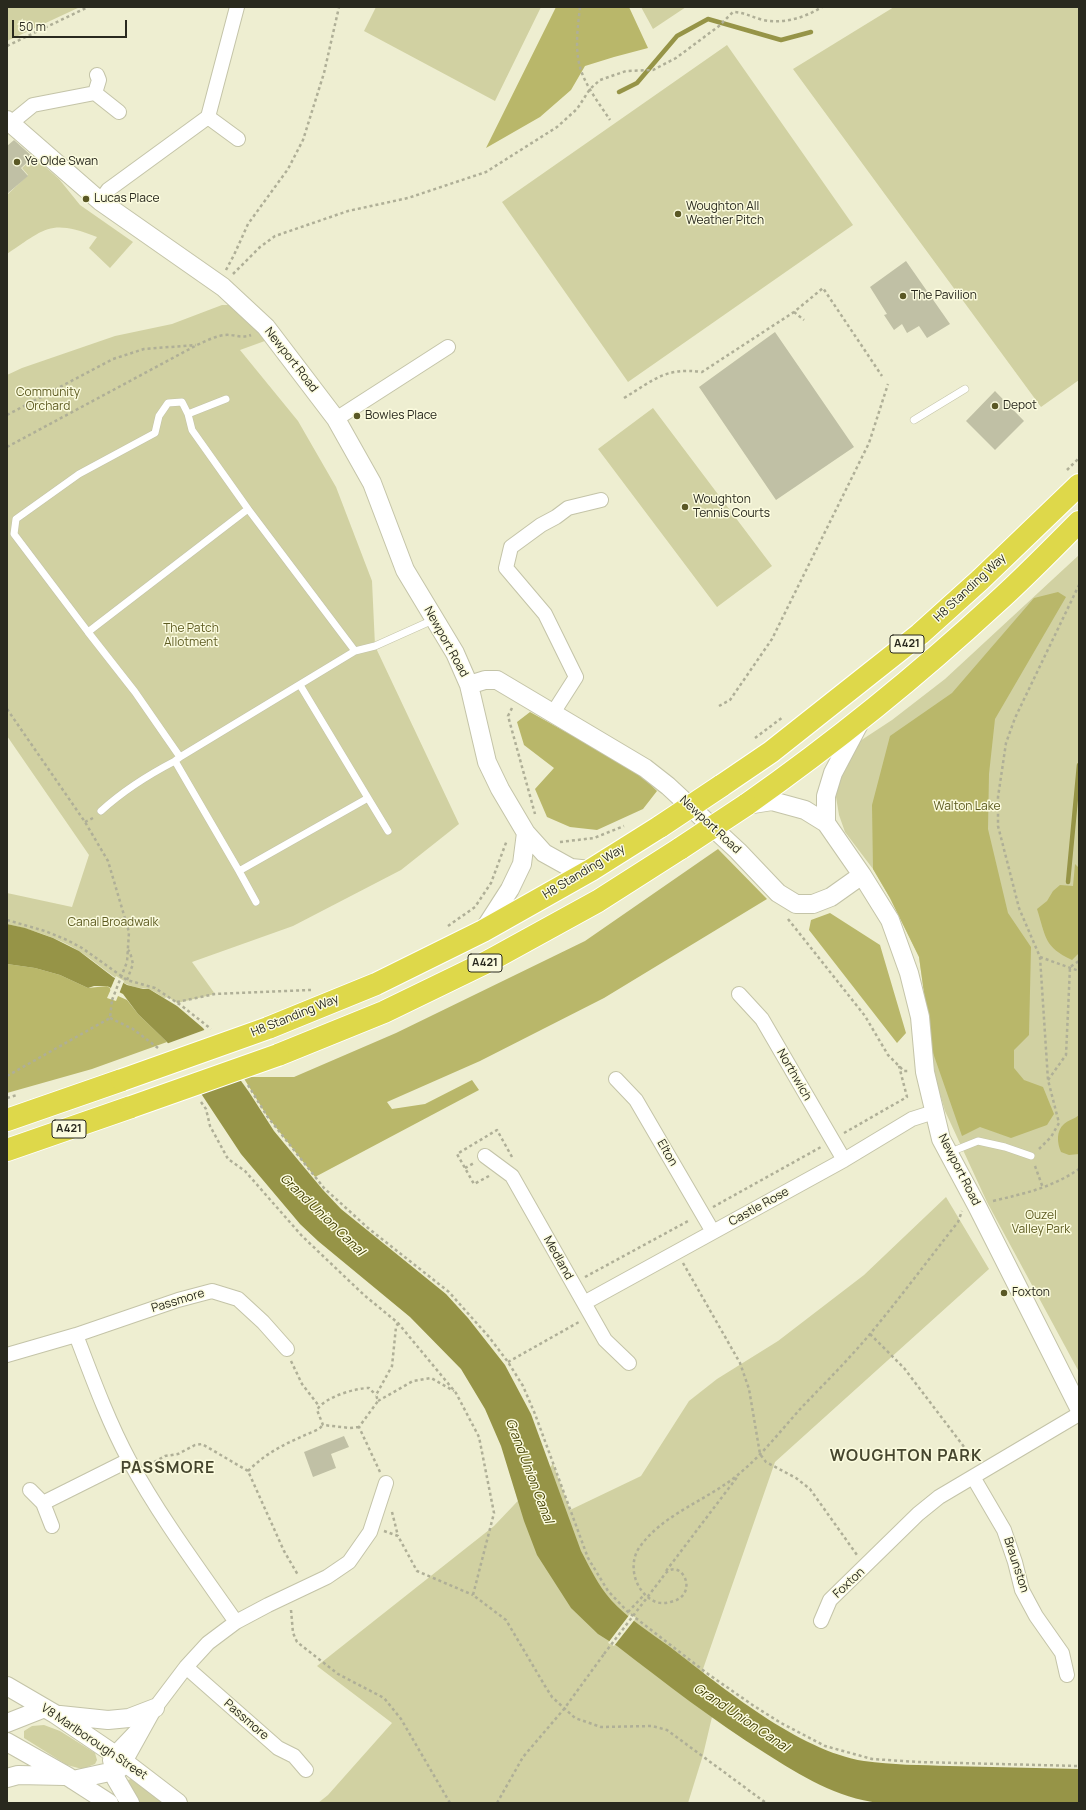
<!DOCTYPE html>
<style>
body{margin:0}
#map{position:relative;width:1086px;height:1810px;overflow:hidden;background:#eeeed1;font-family:Manrope,sans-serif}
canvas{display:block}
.frame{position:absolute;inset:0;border:8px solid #29291e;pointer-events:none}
.scale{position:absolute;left:12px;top:20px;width:115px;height:18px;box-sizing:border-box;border:2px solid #29291e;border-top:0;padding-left:5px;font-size:12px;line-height:14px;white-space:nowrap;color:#29291e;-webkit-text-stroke:3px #fbfbde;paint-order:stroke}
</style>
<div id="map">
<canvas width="1086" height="1810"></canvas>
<div class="frame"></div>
<div class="scale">50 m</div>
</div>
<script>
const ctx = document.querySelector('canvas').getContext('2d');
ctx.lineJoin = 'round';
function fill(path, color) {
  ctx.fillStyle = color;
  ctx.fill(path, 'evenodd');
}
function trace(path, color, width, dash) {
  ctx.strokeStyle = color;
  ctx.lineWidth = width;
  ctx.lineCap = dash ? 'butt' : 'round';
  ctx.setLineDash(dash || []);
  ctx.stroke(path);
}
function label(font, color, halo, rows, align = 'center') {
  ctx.font = font + ' Manrope,sans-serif';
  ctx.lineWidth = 3;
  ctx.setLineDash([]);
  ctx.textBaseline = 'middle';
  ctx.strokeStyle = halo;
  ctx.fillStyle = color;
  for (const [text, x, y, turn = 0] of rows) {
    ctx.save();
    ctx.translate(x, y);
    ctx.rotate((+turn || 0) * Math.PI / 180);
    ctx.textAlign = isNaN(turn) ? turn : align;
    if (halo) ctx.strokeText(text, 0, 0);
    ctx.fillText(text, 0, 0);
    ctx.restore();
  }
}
const green = new Path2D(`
 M7,7H80L7,41Z
 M376,7H541L495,101L364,31Z
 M641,7H686L653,29Z
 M894,7H1079V380L1041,407L793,69Z
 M727,45L853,225L628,382L502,202Z
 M34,157L59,179L80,205L133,242L110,268L89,248L97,237C50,219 46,228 7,254V195L28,175L22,168Z
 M222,305H243L273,338L240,350L298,421L336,487L372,581L375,646L459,824L401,870L293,926L192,962L215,994L177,1003L168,997L164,998C159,995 153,990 148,989C140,988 132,987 124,983C108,974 95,961 79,951C57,937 32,930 7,924V893L72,907L89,855L7,736V375L22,368L115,336L172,324Z
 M653,408L772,566L717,607L598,449Z
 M1079,555V1372L987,1202L945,1111L936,1080L919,957L890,898L873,869L845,832L839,815L836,797L837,783L860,741L892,720L945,679Z
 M946,1197L989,1269L775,1462L703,1669L712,1717L703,1755L688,1803H318L328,1795L392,1723L317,1666L494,1526L553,1464L570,1510L641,1476L689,1401L717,1379L778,1341L864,1275Z
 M44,1725L60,1731L95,1753L97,1760L95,1764L82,1769L67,1765L24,1738V1731L32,1726Z
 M131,1779L163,1803H139L129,1788L128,1780Z`);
const forest = new Path2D(`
 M556,7H629L648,48L614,57L585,66L571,90L540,117L486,148Z
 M1058,592L1066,597L995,719L989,774L988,829L1008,913L1031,947L1029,1035L1014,1050V1068L1024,1080L1043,1087L1054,1114L1047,1125L1011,1138L980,1127L962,1136L932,1050L919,957L890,898L873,869L872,805L890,736L952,693L1034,598Z
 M530,712L638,772L657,791L643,809L597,830L570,827L547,817L535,789L554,768L524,745L517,722Z
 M718,849L767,899L604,998L480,1061L387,1102L392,1109L425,1104L472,1080L479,1090L315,1177L267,1116L243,1077H294L396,1033L585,941Z
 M1075,864L1079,868V953L1072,960C1044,947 1046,937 1037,909L1047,901L1053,891L1060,885L1073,886Z
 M830,913L880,945L906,1033L897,1043L809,930L811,920Z
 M7,964L35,968L60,975L88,988L107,986L111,989L107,998L116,1001L118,996L127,1000L138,1014L167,1042L92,1069L7,1093Z
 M1079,1115V1154L1069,1155L1061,1152C1057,1143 1056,1131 1064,1124C1068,1120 1075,1119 1079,1115Z`);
const water = new Path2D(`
 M7,924L25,928L53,938L79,951L113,977L127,985L143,989H149L177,1006L203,1028L249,1092L274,1131L323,1190L341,1209L446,1294L468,1318L505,1365L531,1414L581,1551C590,1568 598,1585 611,1600C626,1617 651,1633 670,1647C722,1687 799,1751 864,1761C892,1765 921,1765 949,1766C992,1767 1036,1768 1079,1769V1803H879C837,1798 801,1776 765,1753C714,1721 665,1683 617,1646L598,1634L571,1608L537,1555L524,1521L501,1446L485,1409L461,1369L410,1317L318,1241L300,1224L241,1154L167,1042L138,1014L123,994L107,986H94L88,988L60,975L35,968L7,964Z`);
const pier = new Path2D(`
 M116,976L124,981L119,994L110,990Z
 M207,1029L242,1079L199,1093L166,1044Z
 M630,1614L636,1618L614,1646L608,1643Z`);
const stream = new Path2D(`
 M619,92L637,83L677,36L708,19L781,40L811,32
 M1068,882L1079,765`);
const building = new Path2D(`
 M14,140L33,157L21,168L28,176L7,194V146Z
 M906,261L950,324L927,338L919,326L907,333L902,324L894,330L884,315L887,314L870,287Z
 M775,332L854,447L776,500L699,387Z
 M995,391L1024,421L995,450L966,421Z
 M344,1436L349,1447L331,1454L336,1468L313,1477L304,1452Z`);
const path = new Path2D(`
 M580,7C578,26 575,44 579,63C583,83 599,103 610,120
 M7,46L88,7
 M226,270L234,255L248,224L288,169L303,140L324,73L339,7
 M233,274L260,247L275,236L348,211L408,198L486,172L557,127L577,109L590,89L600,80L626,71L653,70L676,58L719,26L733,12C743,12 752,17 763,20C784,24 804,18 822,7
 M794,312L804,320
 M624,398C654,380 665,367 702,372L794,312L823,288L882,376
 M7,415L113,359L144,349L196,345
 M7,447L197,345C206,341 215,336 225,335C234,334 242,339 251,335
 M1067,470L1079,458
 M719,706L730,700L772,639L869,443L888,384
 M512,708L508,716L535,814
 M7,709L85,822L108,861L129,932L127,962
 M755,738L783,717
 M85,822L93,818
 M560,842L594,838L624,826
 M788,919L865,1016L888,1055L904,1071H910
 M7,920L45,931L67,940L82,948L127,980L155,988L182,1006L211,1029
 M448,926L475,907L491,883L507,840
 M1040,957L1079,971
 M127,980L133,964L130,952L128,950
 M177,1002L215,994L311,990
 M110,1018L133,1029L158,1048
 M7,1076L110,1018L112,1000
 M1048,1080L1066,1055L1070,967L1079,961
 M248,1085L267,1116L324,1188L368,1228L449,1292L489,1337L508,1362L523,1386L535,1414L588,1558L608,1591L628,1612L708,1674L754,1706L781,1723L825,1746L872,1759L918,1762L1079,1766
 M7,1098L17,1095
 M201,1102L206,1109L210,1126L228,1159L245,1171L302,1236L364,1295L398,1323L456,1393L479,1437L494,1513L473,1595L506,1620L545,1686L552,1697L575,1718L601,1727L652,1726L667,1730L766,1803
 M844,1133L907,1097L899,1066
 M1039,1149L1051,1137L1059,1123L1048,1080L1040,957L1019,908L1007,861L998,826V797L1006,743L1015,718L1079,585
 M1035,1166L1043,1188
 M465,1168L474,1163
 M489,1176L474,1184L457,1154L497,1130L512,1157
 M993,1201C1026,1193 1051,1188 1079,1169
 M713,1207L821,1147
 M683,1263L740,1363L749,1389L760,1454L766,1462L796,1478L810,1489L857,1555
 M585,1277L690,1220
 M870,1334L904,1368L974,1460
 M291,1361L302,1384L319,1406
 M508,1362L579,1322
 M378,1401L413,1381L431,1378L454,1391
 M359,1427L350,1428L323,1425L317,1410C324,1397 356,1388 369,1388L376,1395
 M149,1465L165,1456L178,1454L195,1445L202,1444L248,1471L284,1551L298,1575
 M248,1471C270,1449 292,1441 319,1429L323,1425
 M380,1472L359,1427L378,1401L376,1395L392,1366L396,1327L398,1323
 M392,1512L398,1536
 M384,1531L398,1536L417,1571L473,1595
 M666,1571L738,1476
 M662,1578C678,1552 701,1592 674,1601C668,1603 662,1604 656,1602C636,1594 627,1566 639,1548C663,1513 709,1500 740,1473C763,1454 782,1429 802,1407C825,1383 849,1359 870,1334C900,1298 928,1260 958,1222L962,1211
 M291,1610L293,1633L297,1642L338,1674L384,1698L401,1719L450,1803
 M628,1612L644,1595
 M497,1803L523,1757L564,1709L604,1654`);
const service = new Path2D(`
 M188,414L226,399
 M914,420L965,389
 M88,632L14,534L16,519L79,474L155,433L159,416L168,403L182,402L188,414L192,430L248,509
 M355,651L248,509L88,632L135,692L180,757L355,651L375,646L433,620
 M180,757L175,761L239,871L368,798L300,685
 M368,798L388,831
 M101,811C124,790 148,775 175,761
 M239,871L256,902
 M948,1153L978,1141L1005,1147L1031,1156`);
const minor = new Path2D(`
 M95,93L99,80L97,75
 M208,117L238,139
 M11,123L33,105L95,93L119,112
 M100,201L108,190L208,117L237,7
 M336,419L448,347
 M553,713L576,677L545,614L506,568L511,547L541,525L556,517L568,508L601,500
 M739,994L762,1019L844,1160
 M616,1079L636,1100L713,1232
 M485,1156L512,1176L605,1340L629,1363
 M584,1303L844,1160L912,1119L934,1112
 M76,1335C92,1377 108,1421 129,1460C160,1517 199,1569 236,1622
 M7,1355L76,1335L178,1300L212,1291L238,1299L263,1322L287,1349
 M973,1477L1004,1530L1015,1562L1022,1590L1036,1616L1062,1653L1067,1675
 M30,1490L43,1503L52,1526
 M43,1503L129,1460
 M821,1621L830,1600L918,1514L939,1497L1079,1414
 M186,1667L278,1748L294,1756L306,1770
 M114,1754L137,1730
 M125,1762L155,1708L186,1667L208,1643L236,1622L268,1605L327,1577L349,1562L370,1532L386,1483`);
const tertiary = new Path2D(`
 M7,120L100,201L223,287L266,327L336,419L372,483L405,570L455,653L469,685L487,762L500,789L526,833L544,853L571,868L591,870
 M469,685L485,680H497L645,768L668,786L738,851L778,893L796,904H813L831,897L862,875
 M860,722L833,773L826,796V823L862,875L890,920L909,973L920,1017L925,1072L941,1139L977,1206L1079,1408
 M747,805L772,801L805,810L826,823
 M483,931L510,889L522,864L526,833
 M7,1686L55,1714L114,1754L178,1803
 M60,1715L108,1720L129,1718L155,1708
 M7,1723L45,1708
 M7,1742L67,1776L109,1803
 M112,1760L116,1779L130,1803
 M7,1778L18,1775L64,1776
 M73,1780L114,1771L119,1769L125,1762`);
const trunk = new Path2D(`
 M721,786L771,752L920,634L980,580L1079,485
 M746,805C834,743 917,676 996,603C1025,577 1052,549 1079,522
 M268,1028L376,984L483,931L591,870L661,826
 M278,1055L384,1012L489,961L598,901L681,848
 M7,1120L122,1080
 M7,1150L131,1107`);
const pathBridge = new Path2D(`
 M112,1000L127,962
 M604,1654L662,1578`);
const trunkBridge = new Path2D(`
 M661,826L721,786
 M681,848L746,805
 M122,1080L268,1028
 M131,1107L278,1055`);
const markers = [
 [17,162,4,"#5a5825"],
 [86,199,4,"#5a5825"],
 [678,214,4,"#5a5825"],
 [903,296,4,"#5a5825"],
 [995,406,4,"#5a5825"],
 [357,416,4,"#5a5825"],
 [685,507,4,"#5a5825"],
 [1004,1293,4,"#5a5825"]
];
const shields = [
 [907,644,34],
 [485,963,34],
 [69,1129,34]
];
const shieldNames = [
 ["A421",907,644],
 ["A421",485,963],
 ["A421",69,1129]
];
const poiNames = [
 ["Ye Olde Swan",25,162],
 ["Lucas Place",94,199],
 ["Woughton All",686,207],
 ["Weather Pitch",686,221],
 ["The Pavilion",911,296],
 ["Depot",1003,406],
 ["Bowles Place",365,416],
 ["Woughton",693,500],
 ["Tennis Courts",693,514],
 ["Foxton",1012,1293]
];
const streetNames = [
 ["Newport Road",291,360,52],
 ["H8 Standing Way",970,588,-43],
 ["Newport Road",446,642,61],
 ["Newport Road",710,825,43],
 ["H8 Standing Way",584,872,-31],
 ["H8 Standing Way",295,1016,-22],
 ["Northwich",794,1075,60],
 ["Elton",667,1153,60],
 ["Newport Road",959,1170,63],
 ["Castle Rose",759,1207,-29],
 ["Medland",558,1258,61],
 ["Passmore",178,1301,-17],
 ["Braunston",1016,1565,72],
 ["Foxton",849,1583,-43],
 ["Passmore",246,1720,41],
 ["V8 Marlborough Street",94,1742,34]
];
const parkNames = [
 ["Community",48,393],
 ["Orchard",48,407],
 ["The Patch",191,629],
 ["Allotment",191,643],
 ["Walton Lake",967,807],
 ["Canal Broadwalk",113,923],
 ["Ouzel",1041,1216],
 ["Valley Park",1041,1230]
];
const waterNames = [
 ["Grand Union Canal",322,1215,44],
 ["Grand Union Canal",529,1471,69],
 ["Grand Union Canal",741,1718,34]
];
const districtNames = [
 ["WOUGHTON PARK",906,1457],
 ["PASSMORE",168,1469]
];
fill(green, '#d1d1a2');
fill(forest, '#b9b76a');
fill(water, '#969447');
fill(pier, '#eeeed1');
trace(stream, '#969447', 4.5);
fill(building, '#c0c0a5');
trace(service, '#c4c4a8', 8);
trace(minor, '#c4c4a8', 16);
trace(tertiary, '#c4c4a8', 20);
trace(trunk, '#fff', 24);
trace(path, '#afaf97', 2.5, [3, 3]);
trace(service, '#fff', 7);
trace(minor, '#fff', 14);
trace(tertiary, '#fff', 18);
trace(trunk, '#ded84a', 22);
trace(trunkBridge, '#fff', 24, []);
trace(pathBridge, '#afaf97', 2.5, [3, 3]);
trace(trunkBridge, '#ded84a', 22);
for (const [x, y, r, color] of markers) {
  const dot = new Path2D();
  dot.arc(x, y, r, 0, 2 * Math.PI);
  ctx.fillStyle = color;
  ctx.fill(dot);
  trace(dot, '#fbfbde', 1.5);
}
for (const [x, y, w] of shields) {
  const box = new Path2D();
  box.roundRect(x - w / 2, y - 9, w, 18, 3);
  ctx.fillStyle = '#fbfbde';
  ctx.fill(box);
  trace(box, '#29291e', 1);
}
label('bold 11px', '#29291e', null, shieldNames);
label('12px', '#29291e', '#fbfbde', poiNames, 'left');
label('12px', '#29291e', '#fbfbde', streetNames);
label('12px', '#5d5b21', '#fbfbde', parkNames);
label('italic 13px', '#423f00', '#fbfbde', waterNames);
ctx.letterSpacing = '1px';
label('bold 16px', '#46462e', '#fbfbde', districtNames);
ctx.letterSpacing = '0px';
</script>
